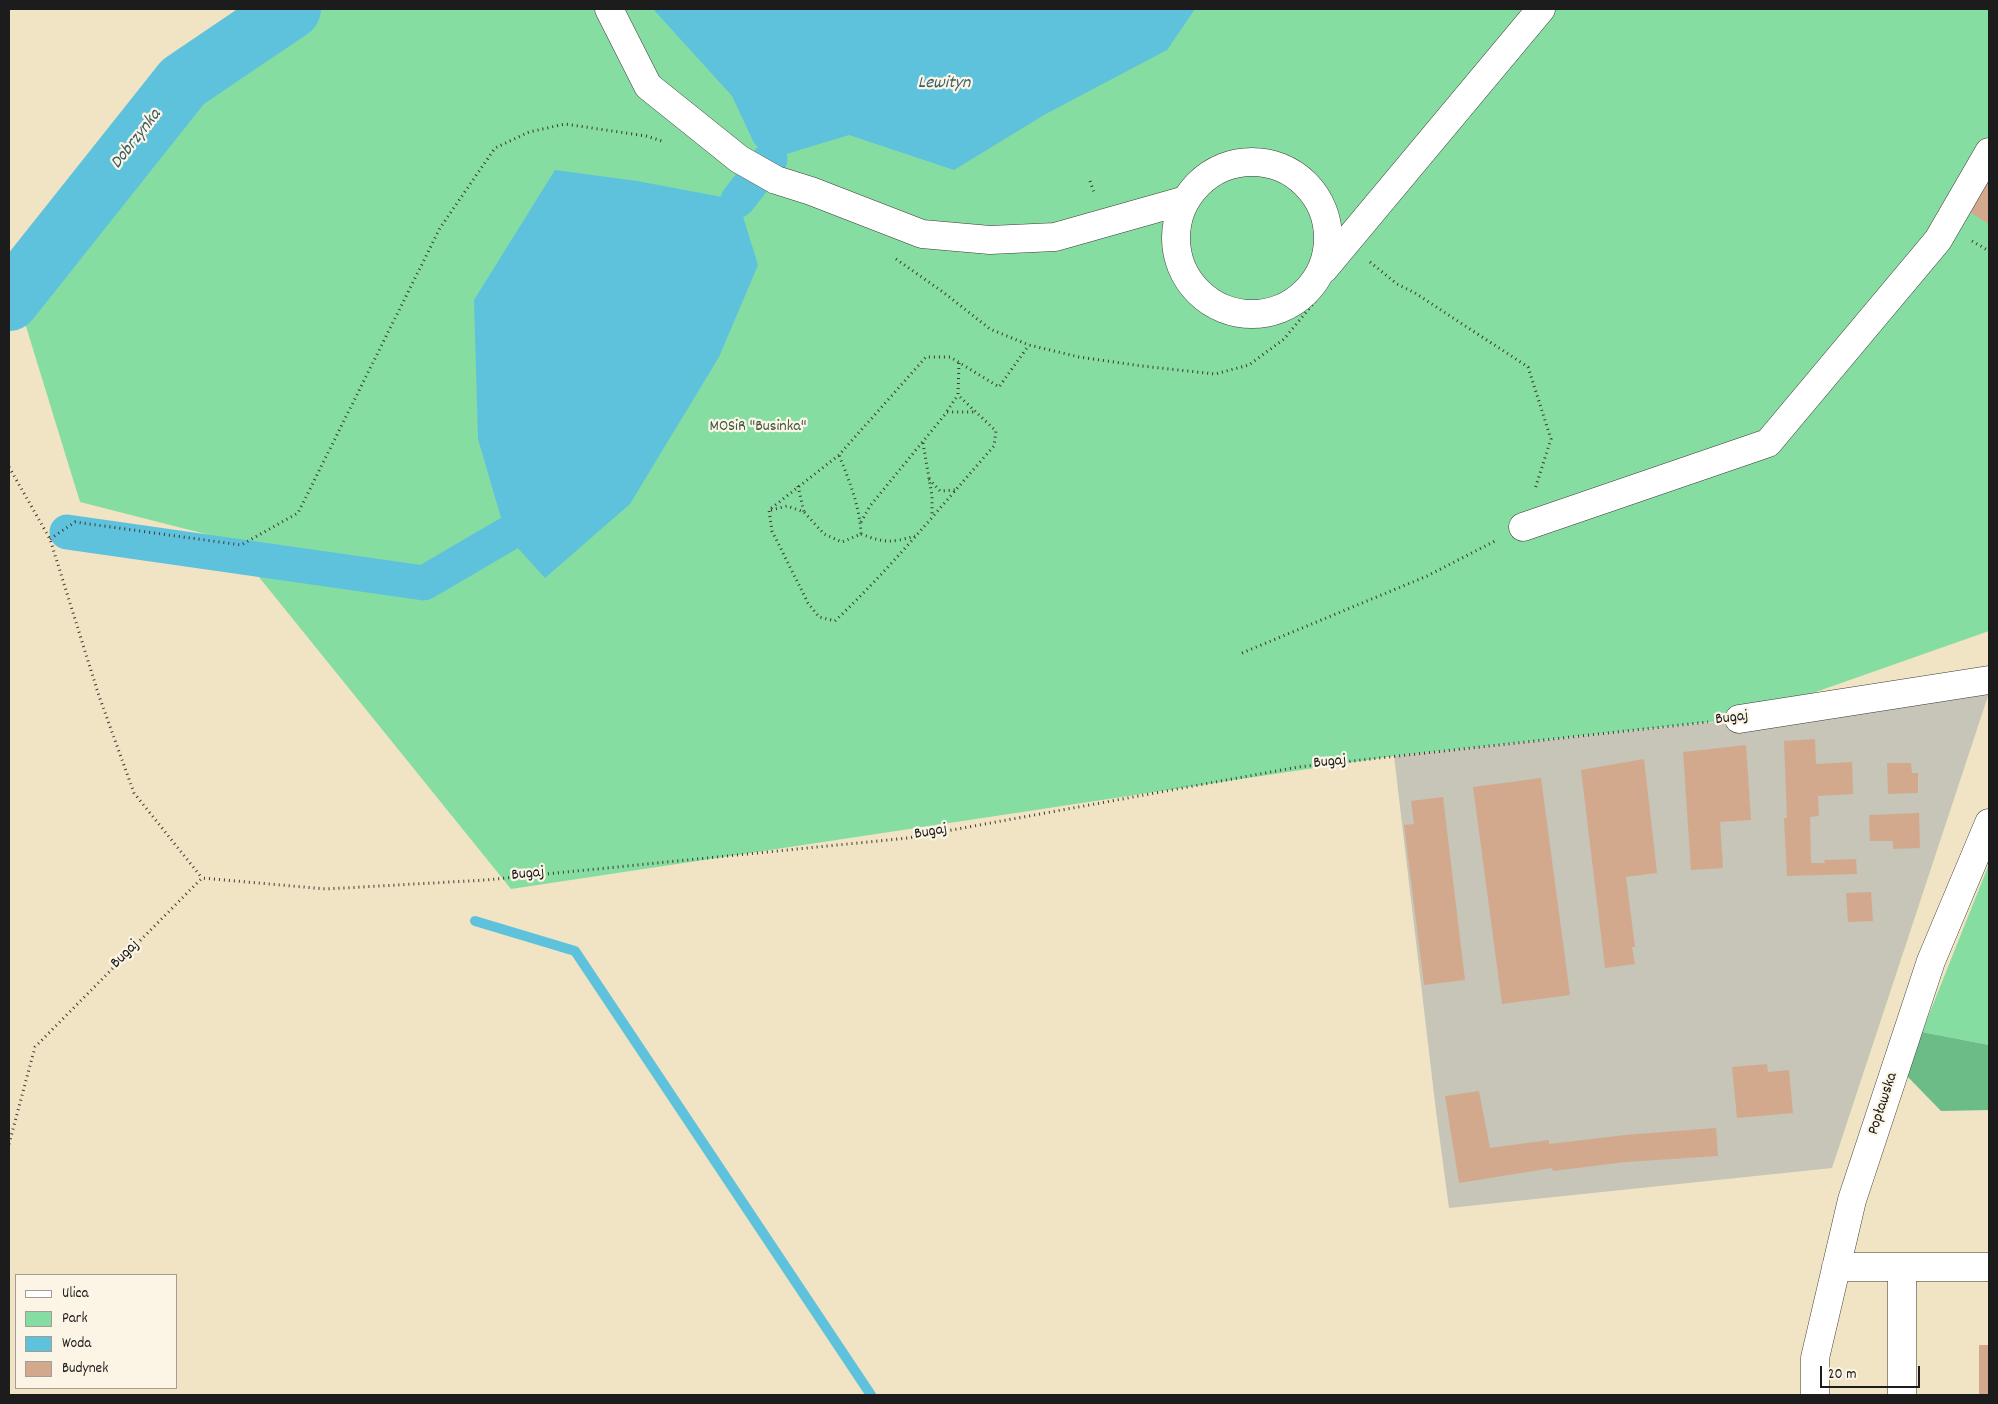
<!DOCTYPE html>
<meta charset="utf-8">
<style>
body{margin:0}
#map{position:relative;width:1998px;height:1404px;overflow:hidden;background:#f0e4c5;font-family:Dekko,sans-serif}
canvas{display:block}
.frame{position:absolute;inset:0;border:10px solid #1c1c1c;pointer-events:none}
.legend{position:absolute;left:15px;top:1274px;width:162px;height:115px;box-sizing:border-box;background:#fcf5e5;border:1px solid #a29e95;margin:0;padding:6px 9px;list-style:none;font-size:15px;color:#1c1c1c}
.legend li{display:flex;align-items:center;gap:10px;height:25px}
.legend b{width:25px;border:1px solid #a29e95}
.scale{position:absolute;left:1820px;top:1366px;width:100px;height:22px;box-sizing:border-box;border:2px solid #1c1c1c;border-top:0;padding-left:6px;font-size:15px;line-height:18px;white-space:nowrap;color:#1c1c1c;-webkit-text-stroke:4px #fcf5e5;paint-order:stroke}
</style>
<div id="map">
<canvas width="1998" height="1404"></canvas>
<div class="frame"></div>
<ul class="legend">
<li><b style="height:6px;background:#fff"></b>Ulica</li>
<li><b style="height:14px;background:#86dda1"></b>Park</li>
<li><b style="height:14px;background:#5fc2dd"></b>Woda</li>
<li><b style="height:14px;background:#d3a98e"></b>Budynek</li>
</ul>
<div class="scale">20 m</div>
</div>
<script>
const ctx = document.querySelector('canvas').getContext('2d');
ctx.lineJoin = 'round';
function fill(path, color) {
  ctx.fillStyle = color;
  ctx.fill(path, 'evenodd');
}
function trace(path, color, width, dash) {
  ctx.strokeStyle = color;
  ctx.lineWidth = width;
  ctx.lineCap = dash ? 'butt' : 'round';
  ctx.setLineDash(dash || []);
  ctx.stroke(path);
}
function label(font, color, halo, rows, align = 'center') {
  ctx.font = font + ' Dekko,sans-serif';
  ctx.lineWidth = 4.5;
  ctx.setLineDash([]);
  ctx.textBaseline = 'middle';
  ctx.strokeStyle = halo;
  ctx.fillStyle = color;
  for (const [text, x, y, turn = 0] of rows) {
    ctx.save();
    ctx.translate(x, y);
    ctx.rotate((+turn || 0) * Math.PI / 180);
    ctx.textAlign = isNaN(turn) ? turn : align;
    if (halo) ctx.strokeText(text, 0, 0);
    ctx.fillText(text, 0, 0);
    ctx.restore();
  }
}
const industrial = new Path2D(`
 M1989,693L1832,1168L1449,1208L1436,1111L1394,756Z`);
const green = new Path2D(`
 M251,9H1989V631L1739,719L1394,756L511,889L229,540L80,502L9,271L151,99Z
 M1989,864V1045L1922,1032Z`);
const forest = new Path2D(`
 M1922,1032L1989,1045V1110L1941,1111L1907,1076Z`);
const water = new Path2D(`
 M653,9H1195L1167,50L1044,115L954,170L849,135L770,159L754,143L732,96Z
 M555,170L637,181L738,200L758,265L719,357L630,504L545,578L506,535L478,439L474,300Z`);
const stream = new Path2D(`
 M475,921L575,951L871,1395`);
const canal = new Path2D(`
 M738,200L770,159
 M67,532L424,583L506,535`);
const river = new Path2D(`
 M9,301L183,82L291,9`);
const building = new Path2D(`
 M1989,158V224L1960,206Z
 M1815,739L1816,764L1852,762L1853,794L1818,796L1819,816L1810,817L1811,863H1825L1824,860L1856,859L1857,874L1787,876L1784,818H1787L1784,741Z
 M1746,745L1751,820L1720,822L1723,868L1691,870L1683,752Z
 M1644,759L1657,873L1626,877L1635,947H1632L1635,964L1605,968L1581,770Z
 M1887,763H1911L1912,773H1918V793L1888,794Z
 M1541,778L1570,995L1502,1004L1473,787Z
 M1443,797L1465,980L1424,985L1404,825L1414,824L1411,801Z
 M1919,813L1920,848L1893,849V841H1870L1869,815Z
 M1871,892L1873,921L1848,922L1846,893Z
 M1767,1064L1768,1072L1789,1070L1793,1113L1737,1118L1732,1067Z
 M1479,1091L1490,1148L1549,1140V1144L1625,1135L1716,1128L1718,1156L1626,1162L1553,1171L1552,1168L1459,1183L1445,1096Z
 M1979,1345H1989V1395H1979Z`);
const path = new Path2D(`
 M1090,181L1095,195
 M1972,241L1989,251
 M896,259L943,292L990,329L1029,345L1079,357L1142,366L1215,374L1249,365L1284,339L1317,299
 M1370,262L1397,284L1415,293L1528,367L1551,439L1535,489
 M959,363L958,395L996,431L994,446C942,505 892,567 835,621L819,617L808,603L772,531L769,510L839,455L926,357H950L999,387L1029,345
 M947,411L958,395
 M923,443L932,496V516
 M9,467L50,539L99,696L134,793L202,878
 M929,479L940,491L955,490
 M798,486L804,512
 M771,510L787,506L804,512L824,534L842,542L861,534C860,507 849,480 839,455
 M861,522L870,506L947,412H975
 M861,534C884,543 891,543 915,536
 M50,539L75,522L241,545L298,513L440,228L495,148L529,132L565,124L646,136L665,142
 M1242,653L1427,576L1495,541
 M9,1144L35,1047L202,878L326,889L486,880L908,838L1298,767L1708,722`);
const minor = new Path2D(`
 M609,9L648,86L739,159L776,180L811,191L922,234L990,240L1055,237L1186,200
 M1176 238a76 76 0 1 1 152 0a76 76 0 1 1-152 0Z
 M1324,269L1541,9
 M1523,527L1768,443L1938,240L1989,152
 M1739,719L1989,680
 M1836,1267H1989
 M1902,1267V1395
 M1815,1395V1358L1852,1200L1931,961L1989,823`);
const parkNames = [
 ["MOSiR \"Businka\"",758,428]
];
const streetNames = [
 ["Bugaj",1732,719,-7],
 ["Bugaj",1330,763,-6],
 ["Bugaj",931,833,-10],
 ["Bugaj",528,875,-6],
 ["Bugaj",126,955,-45],
 ["Popławska",1884,1104,-72]
];
const waterNames = [
 ["Lewityn",944,85],
 ["Dobrzynka",137,140,-52]
];
fill(industrial, '#c6c5b8');
fill(green, '#86dda1');
fill(forest, '#6cbc87');
fill(water, '#5fc2dd');
trace(stream, '#5fc2dd', 10);
trace(canal, '#5fc2dd', 35);
trace(river, '#5fc2dd', 60);
fill(building, '#d3a98e');
trace(minor, '#3c3a35', 29);
trace(path, '#3c3a35', 3, [1, 4]);
trace(minor, '#fff', 28);
label('16px', '#3c5644', '#fcf5e5', parkNames);
label('16px', '#1c1c1c', '#fcf5e5', streetNames);
label('italic 18px', '#375e69', '#fcf5e5', waterNames);
</script>
